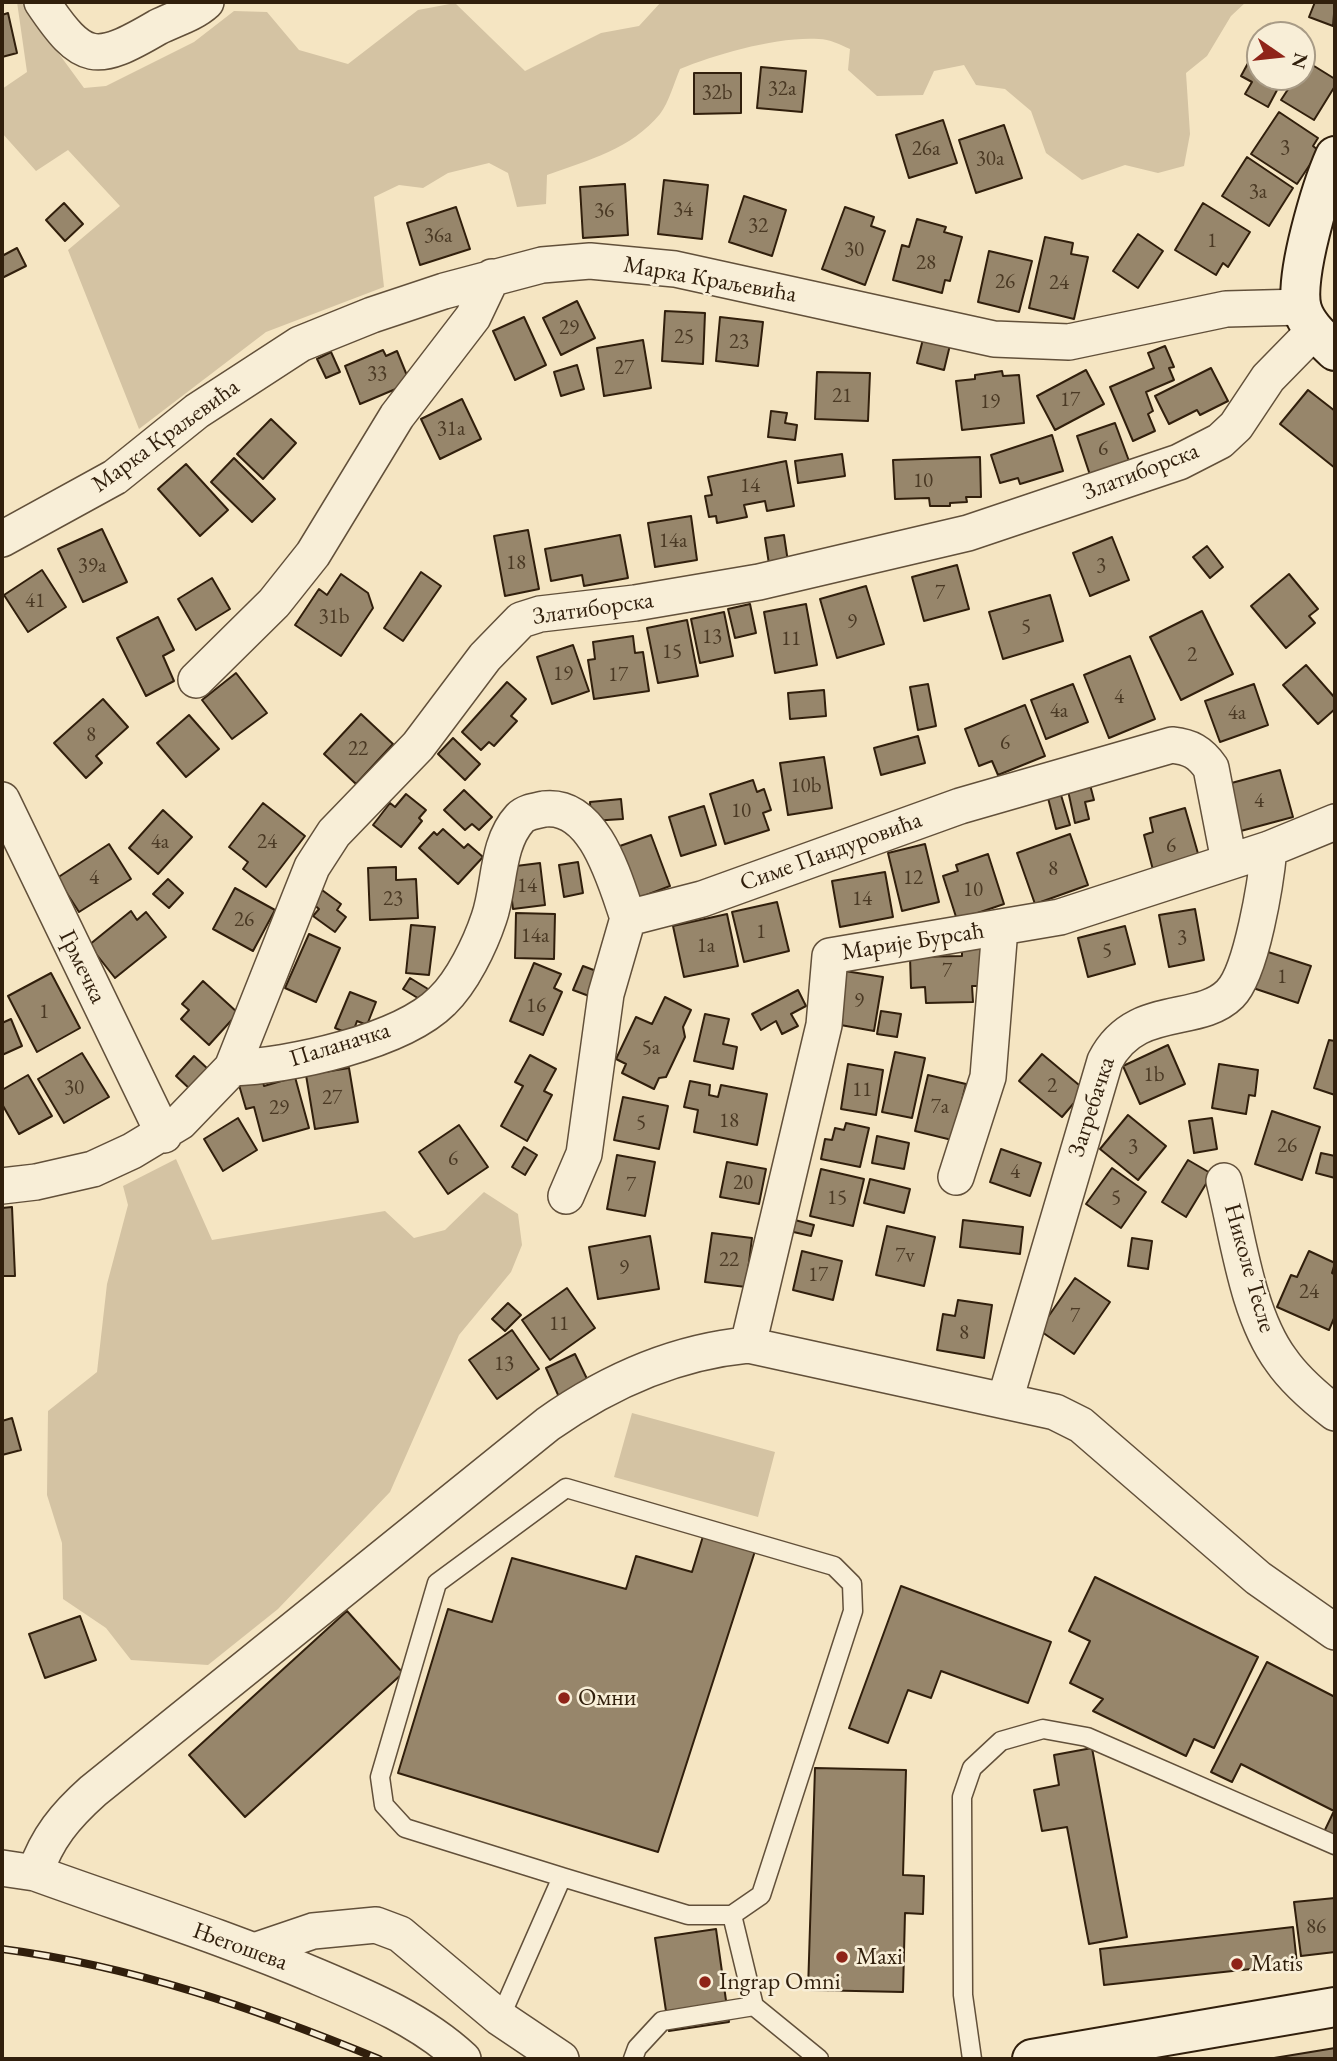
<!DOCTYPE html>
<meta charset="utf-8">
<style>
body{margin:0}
#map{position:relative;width:1337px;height:2061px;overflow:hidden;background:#f5e5c2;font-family:"EB Garamond",serif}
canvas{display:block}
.frame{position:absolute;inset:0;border:4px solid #311f0c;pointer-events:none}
.north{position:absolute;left:1246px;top:21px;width:70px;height:70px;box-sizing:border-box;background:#f8eed7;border:2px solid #a89b86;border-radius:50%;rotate:104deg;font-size:19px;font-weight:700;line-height:28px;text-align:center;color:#311f0c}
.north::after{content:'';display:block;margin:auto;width:24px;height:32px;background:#8f2418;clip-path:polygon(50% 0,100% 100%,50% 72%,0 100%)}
</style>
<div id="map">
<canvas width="1337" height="2061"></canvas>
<div class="frame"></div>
<div class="north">N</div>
</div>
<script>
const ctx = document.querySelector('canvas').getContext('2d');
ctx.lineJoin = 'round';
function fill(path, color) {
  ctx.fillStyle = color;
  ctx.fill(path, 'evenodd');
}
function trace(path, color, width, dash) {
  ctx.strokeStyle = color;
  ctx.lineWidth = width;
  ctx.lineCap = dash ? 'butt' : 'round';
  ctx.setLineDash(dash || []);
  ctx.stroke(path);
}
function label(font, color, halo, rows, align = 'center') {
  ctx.font = font + ' "EB Garamond",serif';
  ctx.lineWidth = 5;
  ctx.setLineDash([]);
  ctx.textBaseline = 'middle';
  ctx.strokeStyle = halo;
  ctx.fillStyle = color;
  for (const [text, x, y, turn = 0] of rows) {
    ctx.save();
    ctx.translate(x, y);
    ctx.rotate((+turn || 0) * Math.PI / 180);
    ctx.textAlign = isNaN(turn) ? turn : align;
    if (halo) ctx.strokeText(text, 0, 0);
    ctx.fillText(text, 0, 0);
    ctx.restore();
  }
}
const green = new Path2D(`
 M17,2H21L84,88L106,86L194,42L234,11L267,12L299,50L348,64L418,10L455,3L525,71L601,33L639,26L661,2H1246L1231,16L1207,56L1186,73L1190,134L1184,166L1158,173L1125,165L1082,180L1046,153L1031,111L1005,89L976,85L964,65L934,71L923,95L877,96L848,70L850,49C841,45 829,39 819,39C780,36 715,54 680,69C674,83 669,102 660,114C631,149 589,160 547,175L546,204L517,207L508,173L489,163L448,173L423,188L399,185L374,197L384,287L266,332L139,429L68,250L120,206L68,150L36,171L2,133V89L27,72Z
 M176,1159L212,1240L385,1211L414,1238L445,1230L484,1192L518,1214L522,1245L511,1272L459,1335L390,1492L278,1609L208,1665L131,1660L106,1628L63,1599L62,1543L47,1495L48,1411L97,1372L107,1284L128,1205L123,1186Z
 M632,1413L775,1452L758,1517L614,1477Z`);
const building = new Path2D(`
 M1315,2H1335L1333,26L1309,17Z
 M8,13L17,53L2,57V15Z
 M1260,41V77H1284L1268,107L1245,94L1252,82L1241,76Z
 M1306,61L1335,79V86L1314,120L1281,100L1296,77H1302Z
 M761,67L806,71L802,112L757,108Z
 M694,73H741V113L694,114Z
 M1279,112L1318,138L1313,146L1319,151L1297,184L1251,154Z
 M943,120L957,163L909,178L896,135Z
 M1004,125L1022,178L976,193L959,140Z
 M1247,157L1293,188L1269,226L1222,196Z
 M664,180L708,185L702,239L658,234Z
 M625,184L628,235L583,238L580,187Z
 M744,196L786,210L772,256L729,242Z
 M64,203L83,224L65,241L46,220Z
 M1203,203L1250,232L1228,267L1223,263L1216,275L1175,250Z
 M456,207L470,249L420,265L407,223Z
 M845,207L874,217L871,226L885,231L865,285L822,269Z
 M917,219L946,227L944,232L962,237L950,281L945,280L942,293L893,280L902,245L909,247Z
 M1138,234L1163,251L1138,288L1113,271Z
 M1045,237L1073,243L1071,254L1088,257L1074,319L1029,308Z
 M17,248L26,266L2,278V256Z
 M989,251L1032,261L1019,312L978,302Z
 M577,301L595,338L561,355L543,318Z
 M665,311L705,313L703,364L662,361Z
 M524,317L546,365L515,380L493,331Z
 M720,317L763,322L758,366L716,361Z
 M923,339L950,345L944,370L917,363Z
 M643,340L651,388L604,396L597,348Z
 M1165,346L1174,367L1169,368L1174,380L1146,392L1153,411L1148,414L1155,431L1133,441L1110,387L1154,368L1148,353Z
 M383,350L386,356L397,351L410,383L360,404L345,366Z
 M331,352L340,372L326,378L317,359Z
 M577,365L584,389L561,396L554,372Z
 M1211,368L1228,401L1200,415L1197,410L1169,424L1155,396Z
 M1086,370L1104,404L1055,430L1037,396Z
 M1002,371L1003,376L1019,375L1024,423L962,430L956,381L975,379V375Z
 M817,372L870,373L868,421L815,419Z
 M1308,390L1335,411V468L1280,424Z
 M462,399L481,439L440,459L421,419Z
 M771,411L787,413L785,423L797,425L795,440L768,437Z
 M271,419L296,443L263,479L237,454Z
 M1115,423L1129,461L1090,475L1077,436Z
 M1052,435L1063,471L1020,484L1018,478L1000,483L991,455Z
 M842,454L845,476L798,483L795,461Z
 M980,457L981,497H966L967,502L950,503V506H930L929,498L895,499L893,460Z
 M234,458L275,499L252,522L211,482Z
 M786,461L794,506L767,511L765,501L744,505L747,517L717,523L716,516L709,517L705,496L712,495L708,477Z
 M186,464L228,510L200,536L158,489Z
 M691,516L697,560L655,567L648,523Z
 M102,529L127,582L83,602L58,549Z
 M528,530L539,589L505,596L494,536Z
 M620,535L628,578L584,586L582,575L551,581L545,549Z
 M784,535L788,562L769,564L765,538Z
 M1112,537L1129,580L1090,596L1073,553Z
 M1207,546L1223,567L1210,578L1193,557Z
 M957,565L969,609L924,621L912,577Z
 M42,570L66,607L28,632L4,595Z
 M421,572L441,586L403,641L384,628Z
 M341,574L368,593L373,608L341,656L295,625L319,589L327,595Z
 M1289,574L1318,609L1309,616L1315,623L1286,648L1251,606Z
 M212,578L230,609L196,630L178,599Z
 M866,586L884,644L837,658L820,599Z
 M1050,595L1063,641L1003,659L989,612Z
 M750,604L756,633L735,638L728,609Z
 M806,604L817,665L775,673L764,612Z
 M1202,611L1233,674L1181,700L1150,637Z
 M724,612L733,656L700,663L691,619Z
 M158,617L174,650L163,656L174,681L146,696L117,638Z
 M687,620L698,676L658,683L647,628Z
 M633,636L635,653L643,652L649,691L594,699L588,660L595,659L593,642Z
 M573,645L589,691L552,704L537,657Z
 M1130,656L1155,719L1109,738L1084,675Z
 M1306,665L1335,698V709L1318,724L1283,685Z
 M236,673L267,713L232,739L202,700Z
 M507,682L526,699L511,716L517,721L494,746L489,742L481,750L462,732Z
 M928,684L936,726L918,730L910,687Z
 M1073,684L1088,722L1046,739L1031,700Z
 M1254,684L1268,725L1220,742L1205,701Z
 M824,690L826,716L790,719L788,693Z
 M103,699L128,727L96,756L102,763L86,778L54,743Z
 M1025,705L1045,756L998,775L992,761L979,766L965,729Z
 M361,714L393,744L356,784L324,754Z
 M189,715L219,749L186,777L157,743Z
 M918,736L925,763L881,775L874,748Z
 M453,738L480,764L465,780L438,754Z
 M824,757L832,808L788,815L780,763Z
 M1280,770L1293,817L1237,832L1224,785Z
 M753,780L757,792L764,789L771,810L763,813L769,830L725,844L710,794Z
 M1089,781L1094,800L1085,802L1089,819L1075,823L1067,786Z
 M464,790L492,817L479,830L472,824L465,830L444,810Z
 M406,794L426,810L419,818L422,821L401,847L373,825L390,803L395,807Z
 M1061,795L1070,825L1056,829L1048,798Z
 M621,799L623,819L591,821L590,802Z
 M263,803L305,836L266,887L243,869L248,862L229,847Z
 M704,806L716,845L681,856L669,817Z
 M1185,808L1199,857L1153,870L1144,835L1153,832L1150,818Z
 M163,810L192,837L158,874L129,848Z
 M443,829L464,848L468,844L483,857L458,884L419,848L434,832L437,835Z
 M1070,834L1088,885L1035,904L1017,853Z
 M651,835L670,886L636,899L617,847Z
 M109,844L131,879L79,912L57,878Z
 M925,844L939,902L902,911L888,853Z
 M988,854L1004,904L957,920L943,876L958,871L956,865Z
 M578,862L583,893L564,897L559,865Z
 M540,863L545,905L513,909L508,867Z
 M396,867V880L416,879L418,918L370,920L368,868Z
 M885,872L893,917L840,927L832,881Z
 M168,879L183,893L169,908L153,894Z
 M235,888L275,910L253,951L213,929Z
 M322,890L341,904L337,910L346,917L335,932L313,916L319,909L312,903Z
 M777,902L789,951L744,962L732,912Z
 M1195,909L1204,960L1169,967L1159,915Z
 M131,911L137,920L146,912L166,937L115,978L89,945Z
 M516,913L555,914L554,959L515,958Z
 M727,914L738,966L684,977L673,926Z
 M411,925L435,927L429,975L406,973Z
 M1125,926L1135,964L1088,977L1078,938Z
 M309,934L340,948L316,1002L285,988Z
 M962,948H982L983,986H972L973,1002L926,1003L925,987L911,988L910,957L962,956Z
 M1265,951L1311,966L1298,1003L1253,988Z
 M534,963L561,974L554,988L562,992L543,1035L510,1021Z
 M583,966L599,972L589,996L573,990Z
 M845,971L883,977L874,1031L835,1024Z
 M51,973L80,1028L37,1052L8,996Z
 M410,978L428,989L421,1000L403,989Z
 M203,981L238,1013L209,1045L181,1019L189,1010L182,1004Z
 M798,990L806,1006L791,1014L798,1026L782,1034L776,1021L761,1030L752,1014Z
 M350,992L376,1002L367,1025L357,1021L352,1035L335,1028Z
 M665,997L691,1010L683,1027L685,1037L666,1077L659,1078L654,1089L622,1073L626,1064L616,1059L636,1017L652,1024Z
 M881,1011L901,1014L897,1037L877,1034Z
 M705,1014L729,1019L723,1044L737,1047L733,1069L694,1061Z
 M11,1019L22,1046L2,1055V1023Z
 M1329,1040L1335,1041V1095L1314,1088Z
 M1168,1045L1185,1084L1140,1104L1123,1066Z
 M895,1052L925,1058L912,1118L882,1112Z
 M82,1053L109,1097L64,1123L38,1079Z
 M1042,1054L1085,1090L1062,1117L1019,1081Z
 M530,1055L556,1069L544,1091L552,1095L527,1141L501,1126L523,1086L515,1082Z
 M194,1056L209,1070L191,1090L176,1076Z
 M848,1064L883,1070L876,1115L841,1109Z
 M1219,1064L1258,1070L1255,1096L1249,1095L1246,1114L1212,1108Z
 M349,1068L358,1122L315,1129L306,1075Z
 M28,1075L52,1116L19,1134L2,1104V1090Z
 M928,1075L966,1084L952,1140L915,1131Z
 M295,1077L309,1128L263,1141L254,1107L246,1109L239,1085L262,1078L264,1086Z
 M690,1081L710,1085L709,1095L718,1097L721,1085L767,1094L757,1145L694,1132L698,1110L684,1107Z
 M623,1097L668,1106L659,1149L614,1140Z
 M1272,1111L1320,1127L1302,1180L1255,1164Z
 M1128,1115L1166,1146L1138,1180L1100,1149Z
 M238,1118L257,1150L223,1171L204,1139Z
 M1212,1118L1217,1149L1194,1153L1189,1121Z
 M846,1123L869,1128L860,1167L821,1159L825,1139L832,1140L835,1128L844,1130Z
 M459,1125L488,1167L448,1194L419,1152Z
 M877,1136L909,1143L904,1169L872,1163Z
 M524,1147L537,1155L525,1175L512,1167Z
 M1001,1149L1041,1163L1030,1196L990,1182Z
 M1321,1153L1335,1156V1178L1316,1173Z
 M617,1155L655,1162L645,1216L607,1209Z
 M1188,1160L1212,1174L1186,1217L1162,1202Z
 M727,1162L766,1169L759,1204L720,1197Z
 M1112,1168L1146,1192L1121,1228L1086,1204Z
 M821,1169L864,1179L853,1226L810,1216Z
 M870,1179L910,1189L904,1213L864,1203Z
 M12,1207L15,1276H2V1208Z
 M791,1219L814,1225L811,1236L789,1231Z
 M963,1220L1023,1227L1020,1254L960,1247Z
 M887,1226L935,1237L924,1286L876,1275Z
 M712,1233L752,1238L746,1287L705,1282Z
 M650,1236L659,1289L598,1299L589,1247Z
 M1132,1238L1152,1241L1148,1269L1128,1266Z
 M802,1251L842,1261L833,1300L793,1290Z
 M1309,1251L1335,1263L1332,1273L1335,1275V1316L1329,1330L1277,1307L1291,1275L1297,1277Z
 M1075,1278L1110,1302L1074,1354L1039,1330Z
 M567,1288L595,1328L550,1360L522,1320Z
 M958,1300L992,1305L984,1358L937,1350L943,1314L955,1316Z
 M508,1303L521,1315L505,1331L492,1319Z
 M512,1330L539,1369L497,1399L469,1360Z
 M575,1354L589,1383L559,1397L546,1368Z
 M12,1418L21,1450L2,1455V1421Z
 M704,1533L756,1548L658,1852L398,1773L448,1609L492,1622L512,1558L626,1589L636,1556L692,1572Z
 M1095,1577L1258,1657L1214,1748L1194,1739L1186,1756L1093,1711L1103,1699L1070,1683L1090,1641L1069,1631Z
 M901,1586L1051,1642L1028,1703L941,1671L931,1698L908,1690L888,1743L849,1728Z
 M347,1611L403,1673L245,1817L189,1755Z
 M80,1616L96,1660L45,1678L29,1634Z
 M1267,1662L1335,1697V1841L1323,1834L1334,1811L1241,1764L1232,1782L1211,1772Z
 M1092,1748L1127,1937L1089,1944L1067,1827L1042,1831L1034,1790L1059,1785L1054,1755Z
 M815,1768L906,1770L903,1875L924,1876L923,1914L905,1913L903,1992L808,1990Z
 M1335,1898V1952L1301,1956L1294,1902Z
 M1293,1927L1297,1964L1104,1985L1100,1949Z
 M716,1929L729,2022L669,2031L655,1938Z
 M1335,2048V2059H1268Z`);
const lane = new Path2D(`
 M732,1915L754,2006L819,2059
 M500,2018L562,1877L405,1828L384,1805L380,1777L437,1583L566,1488L834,1566L852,1584L853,1611L761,1895L732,1915H688L562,1877
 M633,2059L637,2048L662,2021L754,2006
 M972,2059L963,1995L962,1797L972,1768L1001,1741L1043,1729L1087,1737L1335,1845`);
const street = new Path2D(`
 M42,2C83,63 95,64 158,27C174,19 193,14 206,2
 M2,539L115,477L197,411L300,344L372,315L444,291L542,265L590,261L675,269L994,339L1069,342L1226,309L1302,307
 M196,680L274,603L313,554L397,416L473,317L492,277
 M2,800L164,1135
 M232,1068C289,1066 401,1042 442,1001C462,982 480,945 489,918C500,887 496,844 520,818C526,812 535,811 544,809C595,803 615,881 628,918
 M956,1177L988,1077L1000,928
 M1224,1181C1238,1237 1247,1314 1281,1360C1294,1379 1317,1399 1335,1413
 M2,1186L36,1182L93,1169L132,1151L180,1122L232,1068L312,867L334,833L418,746L485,657L521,620L540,614L635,603L759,582L968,533L1179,462L1220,441L1236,426L1268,378L1314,331
 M566,1196L584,1154L606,994L628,918L702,899L960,806L1172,745C1190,747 1200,752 1211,768L1229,861
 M748,1345L824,1025L830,956L1060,917L1269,849L1335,822
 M1005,1400L1105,1061C1135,1002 1198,1026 1230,994C1252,972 1266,881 1269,849
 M2,1868L35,1873C129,1907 224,1937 316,1976C368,1998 421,2020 463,2059
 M35,1873C47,1838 65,1816 93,1791L548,1424C609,1381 674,1352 748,1345L1055,1412L1081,1425L1258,1578L1335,1632
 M257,1950L313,1931L376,1925L400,1934L500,2018L561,2059`);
const secondary = new Path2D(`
 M1335,156C1322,185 1293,279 1302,309C1307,326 1323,339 1335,351
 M1032,2059L1335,2007`);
const rail = new Path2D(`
 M2,1949C133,1966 257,2009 379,2059`);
const markers = [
 [564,1698,7,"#8f2418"],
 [842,1957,7,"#8f2418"],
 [1237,1964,7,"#8f2418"],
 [705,1982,7,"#8f2418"]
];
const numberNames = [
 ["32a",782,89],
 ["32b",717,93],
 ["3",1285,148],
 ["26a",926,149],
 ["30a",990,159],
 ["3a",1258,192],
 ["34",683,210],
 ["36",604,211],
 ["32",758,226],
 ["36a",438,236],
 ["1",1212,241],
 ["30",854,250],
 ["28",926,263],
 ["26",1005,282],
 ["24",1059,283],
 ["29",569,328],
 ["25",684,337],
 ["23",739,342],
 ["27",624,368],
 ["33",377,374],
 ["21",842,396],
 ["17",1070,400],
 ["19",990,402],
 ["31a",451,429],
 ["6",1103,449],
 ["10",923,481],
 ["14",750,486],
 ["14a",673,541],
 ["18",516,563],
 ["39a",92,566],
 ["3",1101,566],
 ["7",940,593],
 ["41",35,601],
 ["31b",334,617],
 ["9",852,622],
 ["5",1026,627],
 ["13",712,637],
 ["11",791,639],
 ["15",672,652],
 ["2",1192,655],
 ["19",563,674],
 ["17",618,675],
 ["4",1119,697],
 ["4a",1059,711],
 ["4a",1237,713],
 ["8",91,735],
 ["6",1005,743],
 ["22",358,749],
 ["10b",806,786],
 ["4",1259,801],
 ["10",741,811],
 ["4a",160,842],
 ["24",267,842],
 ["6",1171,846],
 ["8",1053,869],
 ["4",94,878],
 ["12",913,878],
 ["14",527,886],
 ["10",973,890],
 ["23",393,899],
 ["14",862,899],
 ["26",244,920],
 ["1",761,932],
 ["14a",535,936],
 ["3",1182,938],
 ["1a",706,946],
 ["5",1107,951],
 ["7",947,971],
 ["1",1282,977],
 ["9",859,1001],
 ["16",536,1006],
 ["1",44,1012],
 ["5a",651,1048],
 ["1b",1154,1075],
 ["2",1052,1086],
 ["30",74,1088],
 ["11",862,1090],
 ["27",332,1098],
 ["7a",940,1107],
 ["29",279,1108],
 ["18",729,1121],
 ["5",641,1123],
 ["26",1287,1146],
 ["3",1133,1147],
 ["6",453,1159],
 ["4",1015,1172],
 ["20",743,1183],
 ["7",631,1185],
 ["15",837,1198],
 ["5",1116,1198],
 ["7v",905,1256],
 ["22",729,1260],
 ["9",624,1268],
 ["17",818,1275],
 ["24",1309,1292],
 ["7",1075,1316],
 ["11",559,1324],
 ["8",964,1333],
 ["13",504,1364],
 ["86",1316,1927]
];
const streetNames = [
 ["Марка Краљевића",710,280,10],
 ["Марка Краљевића",166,436,-36],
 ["Златиборска",1141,472,-21],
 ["Златиборска",593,609,-8],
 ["Симе Пандуровића",831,852,-20],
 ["Марије Бурсаћ",913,942,-9],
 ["Грмечка",82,967,64],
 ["Паланачка",340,1045,-17],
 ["Загребачка",1092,1107,-72],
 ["Николе Тесле",1249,1268,74],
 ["Његошева",240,1947,20]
];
const poiNames = [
 ["Омни",578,1698],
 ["Maxi",856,1957],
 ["Matis",1251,1964],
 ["Ingrap Omni",719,1982]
];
fill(green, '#d4c3a3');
fill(building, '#97866b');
trace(building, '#311f0c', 2);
trace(lane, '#62503a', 21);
trace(street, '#62503a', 38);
trace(secondary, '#311f0c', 42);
trace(lane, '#f8eed7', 18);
trace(street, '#f8eed7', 35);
trace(secondary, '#f8eed7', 38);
trace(rail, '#311f0c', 8);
trace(rail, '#f8eed7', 5, [16]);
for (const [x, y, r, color] of markers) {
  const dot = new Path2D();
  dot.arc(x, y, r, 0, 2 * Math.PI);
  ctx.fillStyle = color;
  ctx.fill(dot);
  trace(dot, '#f8eed7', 2.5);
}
label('21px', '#4a3924', null, numberNames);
label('24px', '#311f0c', '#f8eed7', streetNames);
label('24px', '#311f0c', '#f8eed7', poiNames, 'left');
</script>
